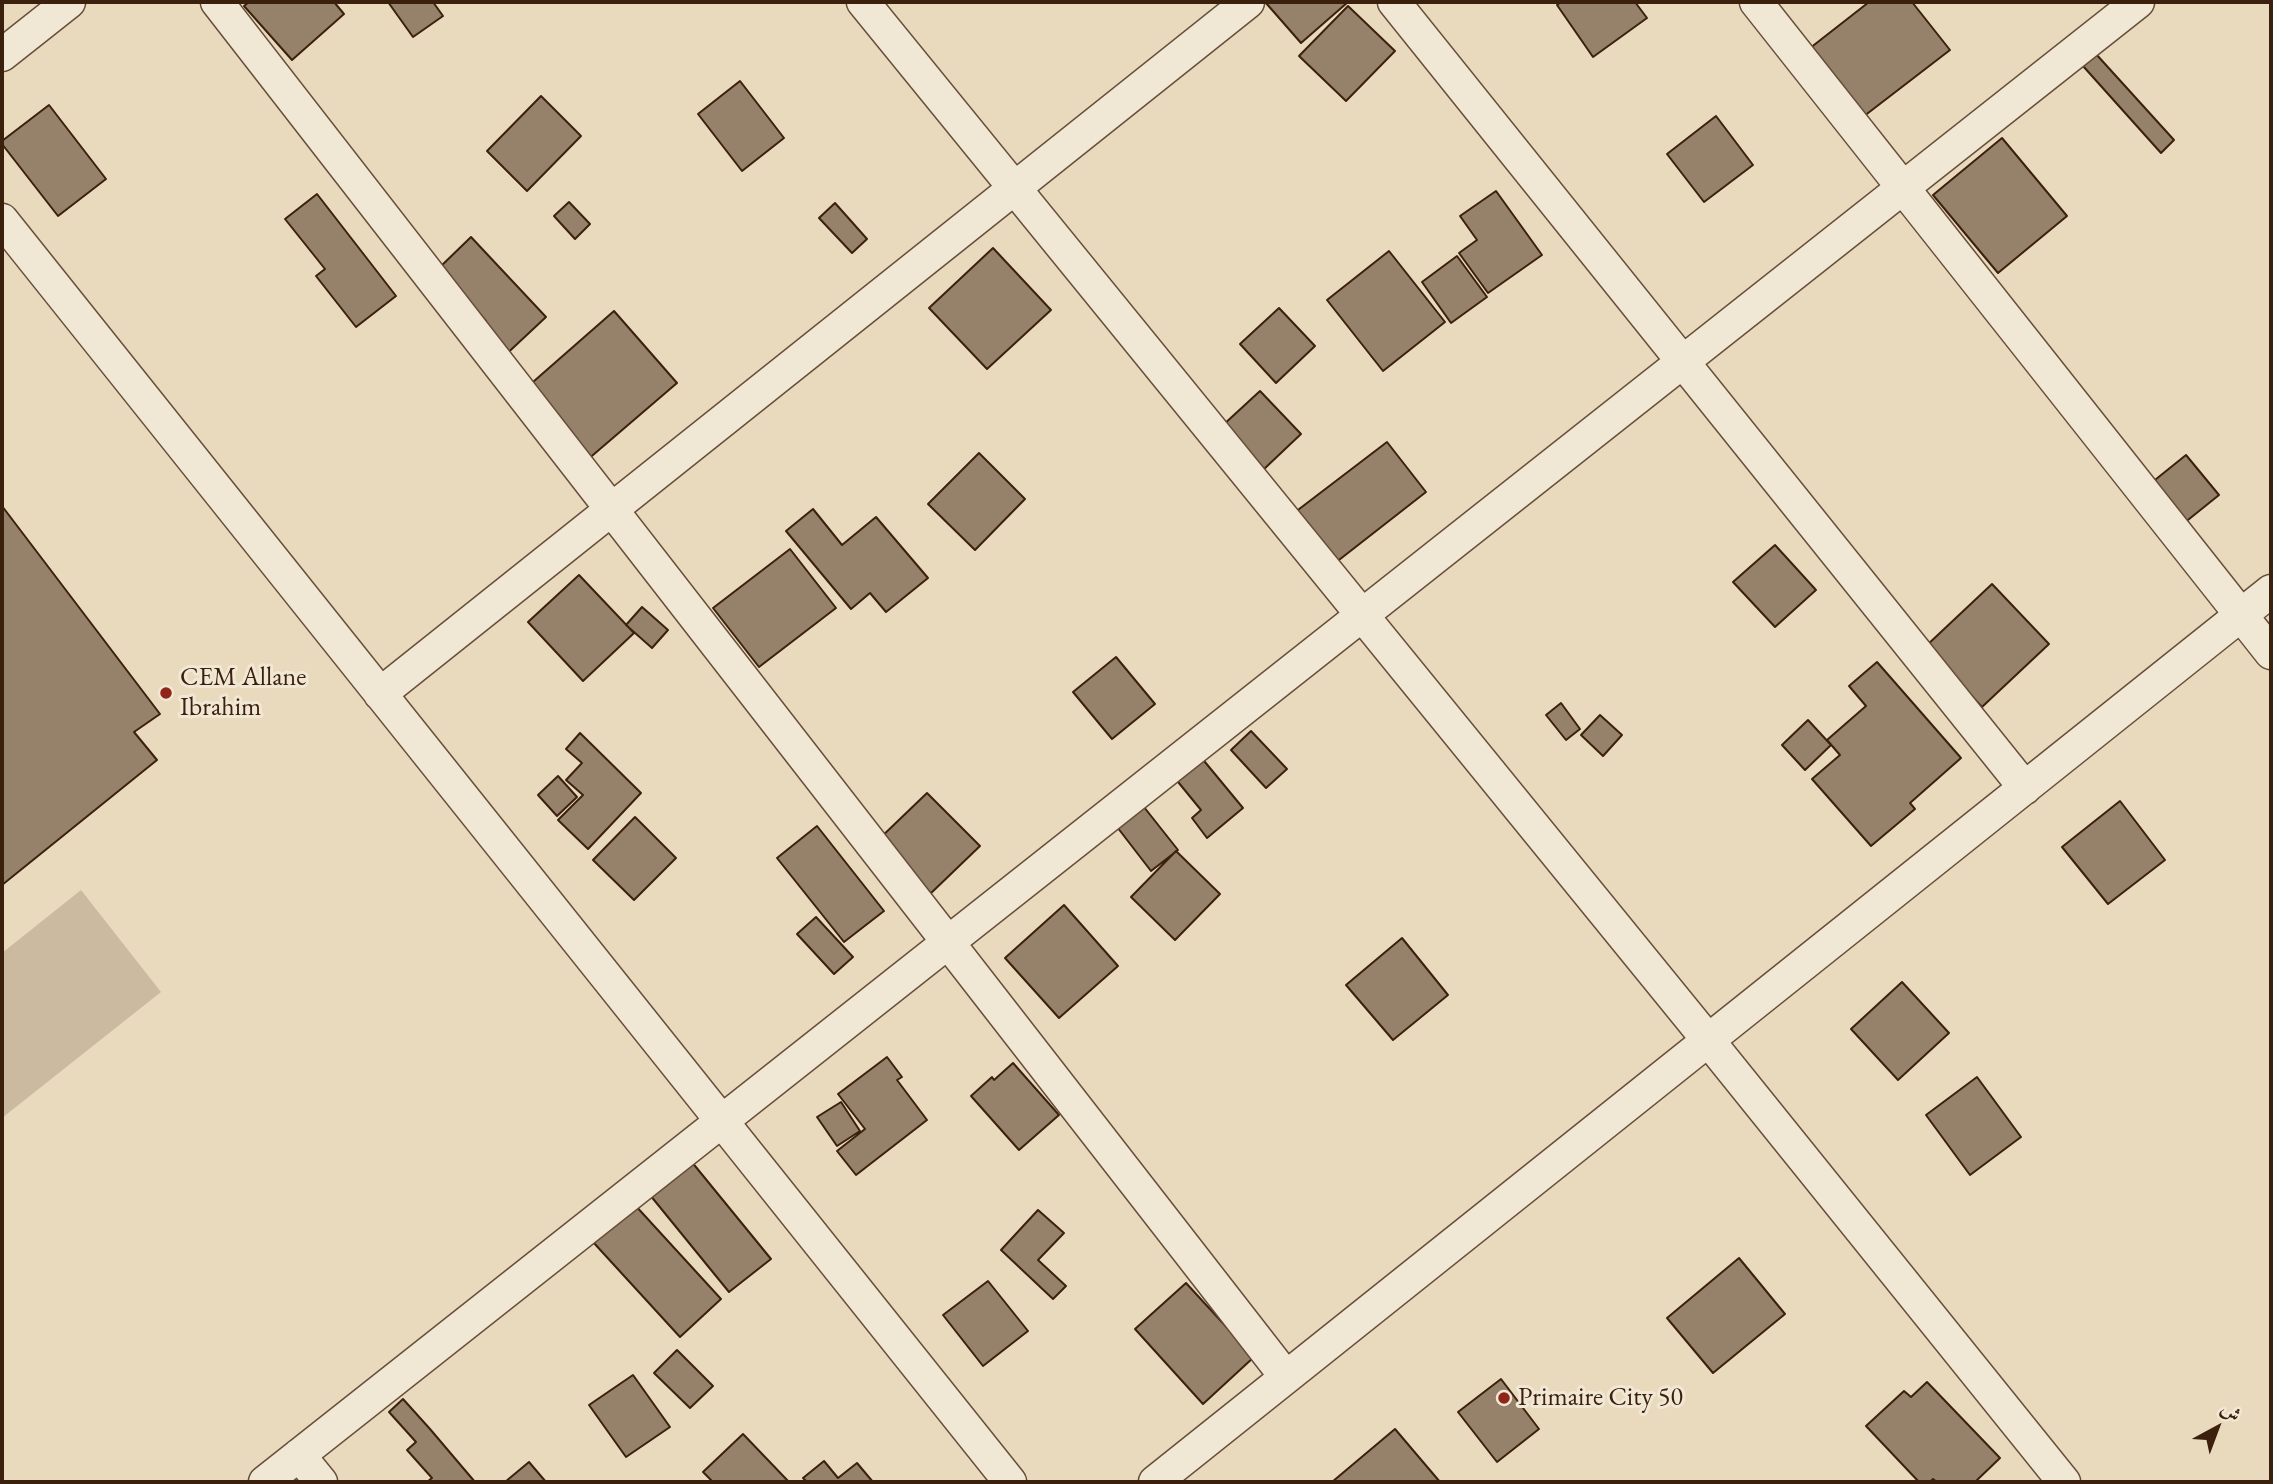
<!DOCTYPE html>
<meta charset="utf-8">
<style>
body{margin:0}
#map{position:relative;width:2273px;height:1484px;overflow:hidden;background:#e9dabe;font-family:"EB Garamond",Amiri,serif}
canvas{display:block}
.frame{position:absolute;inset:0;border:4px solid #3c200e;pointer-events:none}
.north{position:absolute;left:2182px;top:1393px;width:70px;height:70px;-webkit-text-stroke:5px #f1e7d5;paint-order:stroke;rotate:41deg;font-size:19px;font-weight:700;line-height:28px;text-align:center;color:#3c200e}
.north::after{content:'';display:block;margin:auto;width:24px;height:32px;background:#3c200e;clip-path:polygon(50% 0,100% 100%,50% 72%,0 100%)}
</style>
<div id="map">
<canvas width="2273" height="1484"></canvas>
<div class="frame"></div>
<div class="north">ش</div>
</div>
<script>
const ctx = document.querySelector('canvas').getContext('2d');
ctx.lineJoin = 'round';
function fill(path, color) {
  ctx.fillStyle = color;
  ctx.fill(path, 'evenodd');
}
function trace(path, color, width, dash) {
  ctx.strokeStyle = color;
  ctx.lineWidth = width;
  ctx.lineCap = dash ? 'butt' : 'round';
  ctx.setLineDash(dash || []);
  ctx.stroke(path);
}
function label(font, color, halo, rows, align = 'center') {
  ctx.font = font + ' "EB Garamond",serif';
  ctx.lineWidth = 6;
  ctx.setLineDash([]);
  ctx.textBaseline = 'middle';
  ctx.strokeStyle = halo;
  ctx.fillStyle = color;
  for (const [text, x, y, turn = 0] of rows) {
    ctx.save();
    ctx.translate(x, y);
    ctx.rotate((+turn || 0) * Math.PI / 180);
    ctx.textAlign = isNaN(turn) ? turn : align;
    if (halo) ctx.strokeText(text, 0, 0);
    ctx.fillText(text, 0, 0);
    ctx.restore();
  }
}
const green = new Path2D(`
 M81,890L161,992L2,1118V953Z`);
const building = new Path2D(`
 M249,2H334L344,14L292,60L244,6Z
 M388,2H433L443,16L413,37Z
 M1268,2H1348L1301,43L1266,3Z
 M1561,2H1635L1647,18L1593,57L1557,5Z
 M1869,2H1912L1950,50L1859,120L1805,52Z
 M1348,6L1395,51L1346,101L1299,56Z
 M2096,54L2174,140L2161,153L2083,66Z
 M740,81L784,138L742,171L698,114Z
 M541,96L581,136L527,191L487,151Z
 M49,105L106,179L58,216L2,144V141Z
 M1716,116L1753,165L1704,202L1667,154Z
 M2002,138L2067,216L1998,273L1933,195Z
 M1496,191L1542,255L1488,293L1459,253L1477,240L1460,216Z
 M317,194L396,296L356,327L316,276L325,269L285,219Z
 M569,202L590,224L575,239L554,216Z
 M835,203L867,239L852,253L819,218Z
 M471,237L546,317L499,361L473,333L486,321L438,269Z
 M993,248L1051,310L987,369L929,308Z
 M1389,251L1445,322L1383,371L1327,300Z
 M1457,256L1487,297L1451,323L1422,282Z
 M1279,308L1315,346L1276,383L1240,344Z
 M614,311L677,383L579,467L517,396Z
 M1260,391L1301,434L1263,470L1222,426Z
 M1387,442L1426,492L1330,567L1290,516Z
 M979,453L1025,499L975,550L928,504Z
 M2186,455L2219,495L2173,532L2140,492Z
 M2,506L160,714L134,732L157,760L2,885Z
 M813,509L842,545L876,517L928,578L886,612L870,593L851,609L786,531Z
 M1775,545L1816,590L1775,627L1733,582Z
 M790,549L836,608L759,667L713,608Z
 M579,575L634,633L583,681L528,622Z
 M1992,584L2049,644L1982,707L1925,647Z
 M642,607L668,630L652,648L626,625Z
 M1116,657L1155,704L1112,739L1073,692Z
 M1877,662L1961,758L1910,803L1915,809L1871,846L1812,779L1840,755L1827,740L1866,706L1849,686Z
 M1561,703L1580,729L1566,740L1546,715Z
 M1600,715L1622,735L1603,756L1581,735Z
 M1808,720L1831,745L1805,770L1782,745Z
 M1251,731L1287,769L1266,788L1231,750Z
 M580,733L641,793L588,849L558,820L583,795L566,780L582,763L566,749Z
 M1200,756L1243,808L1207,838L1192,818L1201,810L1174,777Z
 M558,776L577,797L557,816L538,795Z
 M927,793L980,846L928,896L876,842Z
 M2120,801L2165,860L2108,904L2062,847Z
 M1140,802L1178,850L1151,871L1114,823Z
 M635,817L676,858L634,900L593,860Z
 M817,826L884,911L844,942L777,858Z
 M1176,851L1220,894L1175,940L1131,897Z
 M1064,905L1118,966L1059,1018L1005,958Z
 M816,917L853,957L834,974L797,934Z
 M1402,938L1448,995L1393,1040L1346,985Z
 M1902,982L1949,1033L1898,1080L1851,1029Z
 M887,1057L902,1077L897,1080L927,1120L856,1175L837,1151L865,1129L838,1094Z
 M1013,1063L1059,1115L1019,1150L971,1096L992,1077L994,1080Z
 M1977,1077L2021,1137L1970,1175L1926,1115Z
 M841,1102L860,1131L837,1146L817,1117Z
 M691,1161L771,1259L729,1292L650,1195Z
 M634,1204L721,1299L680,1337L593,1242Z
 M1038,1210L1064,1233L1038,1260L1066,1286L1053,1299L1001,1250Z
 M1739,1258L1785,1314L1713,1373L1667,1318Z
 M988,1281L1028,1331L983,1366L943,1315Z
 M1186,1283L1254,1357L1203,1404L1135,1329Z
 M677,1350L713,1386L690,1408L654,1373Z
 M633,1375L670,1427L626,1457L589,1405Z
 M1501,1379L1539,1429L1497,1462L1458,1412Z
 M1927,1382L2000,1458L1975,1482H1937L1933,1479L1930,1482H1919L1866,1426L1904,1391L1911,1397Z
 M403,1399L430,1429L475,1482H427L432,1478L407,1450L416,1442L389,1412Z
 M1395,1429L1440,1482H1332Z
 M743,1434L789,1482H713L703,1472Z
 M824,1461L838,1478L857,1463L873,1482H807L803,1478Z
 M529,1462L546,1482H505Z`);
const minor = new Path2D(`
 M217,2L1286,1377
 M863,2L1708,1040L2064,1482
 M1394,2L2025,788
 M1756,2L2271,653
 M2,55L69,2
 M2,220L1010,1482
 M380,694L1248,2
 M299,1455L321,1482
 M265,1482L2138,2
 M1155,1482L2271,591`);
const markers = [
 [166,693,7,"#8f2418"],
 [1504,1398,7,"#8f2418"]
];
const poiNames = [
 ["CEM Allane",180,678],
 ["Ibrahim",180,708],
 ["Primaire City 50",1518,1398]
];
fill(green, '#ccbaa0');
fill(building, '#96816a');
trace(building, '#3c200e', 2);
trace(minor, '#674e3a', 35);
trace(minor, '#f1e7d5', 32);
for (const [x, y, r, color] of markers) {
  const dot = new Path2D();
  dot.arc(x, y, r, 0, 2 * Math.PI);
  ctx.fillStyle = color;
  ctx.fill(dot);
  trace(dot, '#f1e7d5', 2.5);
}
label('26px', '#3c200e', '#f1e7d5', poiNames, 'left');
</script>
